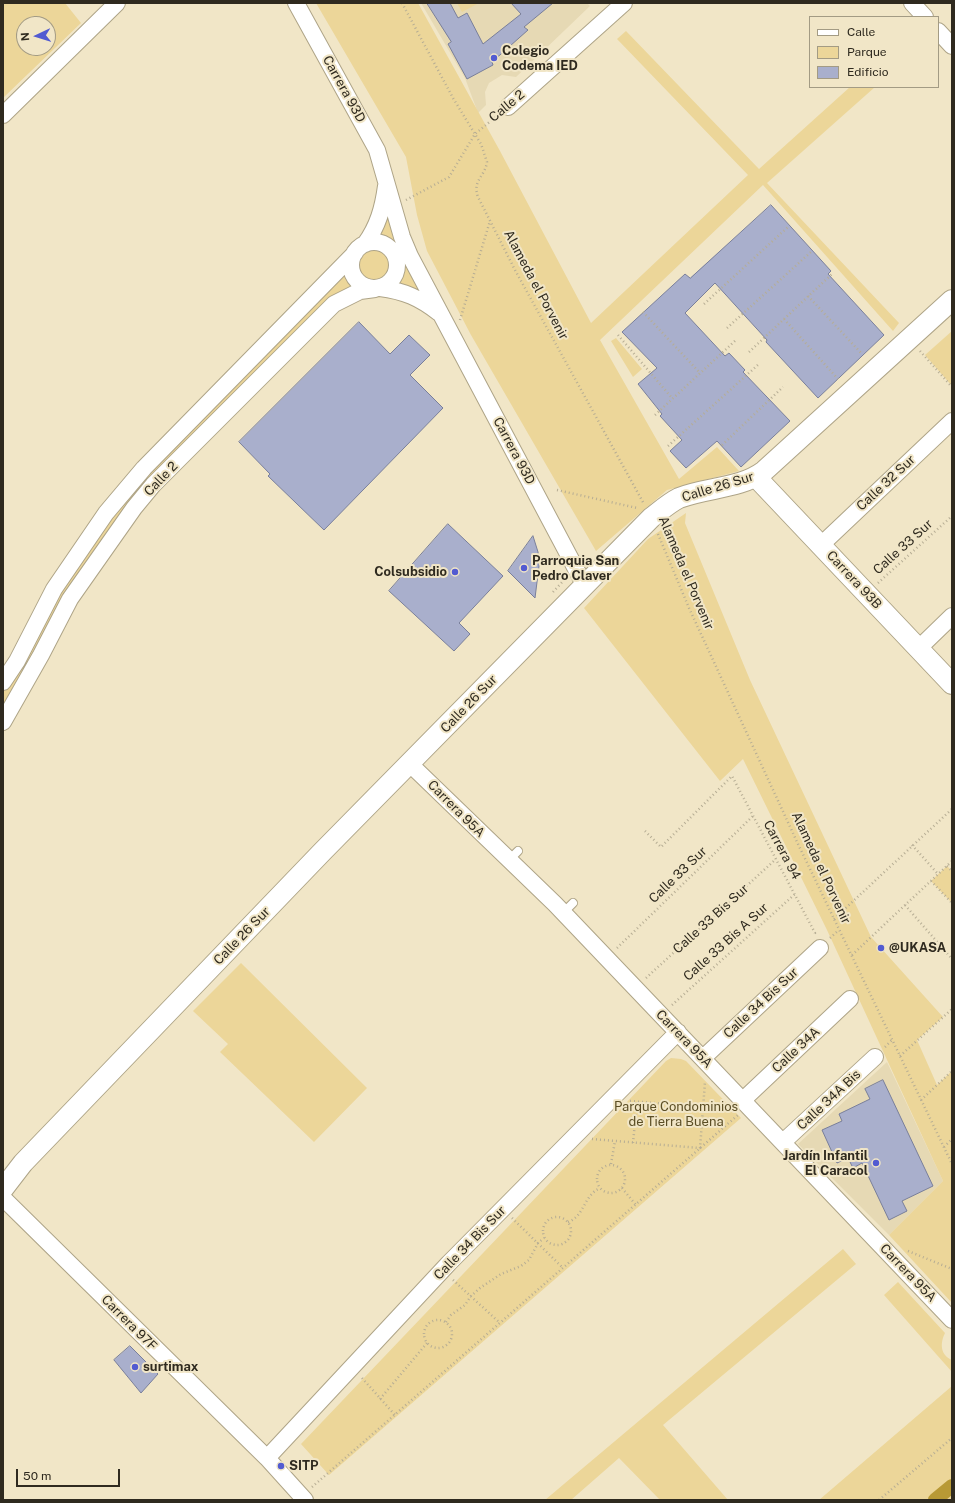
<!DOCTYPE html>
<meta charset="utf-8">
<style>
body{margin:0}
#map{position:relative;width:955px;height:1503px;overflow:hidden;background:#f1e6c7;font-family:"Public Sans",sans-serif}
canvas{display:block}
.frame{position:absolute;inset:0;border:4px solid #2f2a1f;pointer-events:none}
.legend{position:absolute;left:809px;top:16px;width:130px;height:72px;box-sizing:border-box;background:#f1e6c7;border:1px solid #a39b84;margin:0;padding:5px 7px;list-style:none;font-size:12px;color:#2f2a1f}
.legend li{display:flex;align-items:center;gap:8px;height:20px}
.legend b{width:20px;border:1px solid #a39b84}
.north{position:absolute;left:16px;top:16px;width:40px;height:40px;box-sizing:border-box;background:#f1e6c7;border:1px solid #a39b84;border-radius:50%;rotate:266deg;font-size:11px;font-weight:700;line-height:16px;text-align:center;color:#2f2a1f}
.north::after{content:'';display:block;margin:auto;width:14px;height:18px;background:#525bd1;clip-path:polygon(50% 0,100% 100%,50% 72%,0 100%)}
.scale{position:absolute;left:16px;top:1469px;width:104px;height:18px;box-sizing:border-box;border:2px solid #2f2a1f;border-top:0;padding-left:5px;font-size:12px;line-height:14px;white-space:nowrap;color:#2f2a1f;-webkit-text-stroke:3px #f1e6c7;paint-order:stroke}
</style>
<div id="map">
<canvas width="955" height="1503"></canvas>
<div class="frame"></div>
<ul class="legend">
<li><b style="height:5px;background:#fff"></b>Calle</li>
<li><b style="height:11px;background:#ecd699"></b>Parque</li>
<li><b style="height:11px;background:#a9afcc"></b>Edificio</li>
</ul>
<div class="north">N</div>
<div class="scale">50 m</div>
</div>
<script>
const ctx = document.querySelector('canvas').getContext('2d');
ctx.lineJoin = 'round';
function fill(path, color) {
  ctx.fillStyle = color;
  ctx.fill(path, 'evenodd');
}
function trace(path, color, width, dash) {
  ctx.strokeStyle = color;
  ctx.lineWidth = width;
  ctx.lineCap = dash ? 'butt' : 'round';
  ctx.setLineDash(dash || []);
  ctx.stroke(path);
}
function label(font, color, halo, rows, align = 'center') {
  ctx.font = font + ' "Public Sans",sans-serif';
  ctx.lineWidth = 4;
  ctx.setLineDash([]);
  ctx.textBaseline = 'middle';
  ctx.strokeStyle = halo;
  ctx.fillStyle = color;
  for (const [text, x, y, turn = 0] of rows) {
    ctx.save();
    ctx.translate(x, y);
    ctx.rotate((+turn || 0) * Math.PI / 180);
    ctx.textAlign = isNaN(turn) ? turn : align;
    if (halo) ctx.strokeText(text, 0, 0);
    ctx.fillText(text, 0, 0);
    ctx.restore();
  }
}
const built = new Path2D(`
 M421,3H587L590,6L516,77L502,75L489,83L485,92L486,105L478,113L465,78Z
 M887,1062L943,1181L889,1235L798,1144Z`);
const green = new Path2D(`
 M3,3H65L81,23L3,98ZM24,24H48V48H24Z
 M316,3H418L500,151L591,323L748,175L617,39L626,31L759,169L850,87H875L767,183L899,323L893,331L763,185L600,340L679,479L717,447L739,471L667,490L596,551L471,335L427,251L417,215L406,157Z
 M457,3H479L462,12Z
 M388,211L394,244L380,238Z
 M358 265a17 17 0 1 1 34 0a17 17 0 1 1-34 0Z
 M406,266L423,297L398,284L403,278Z
 M345,269L348,277L353,285L338,293L325,303L189,440L5,703L3,702V687L47,613L116,512L147,474Z
 M952,331V386L925,355Z
 M616,338L642,369L633,377L611,341Z
 M686,513L685,523L750,680L871,937L943,1017L917,1040L937,1085L952,1071V1303L889,1235L943,1181L827,930L743,759L720,781L584,608L648,539Z
 M947,866L952,871V903L931,881Z
 M241,963L367,1088L314,1142L220,1052L228,1044L193,1011Z
 M671,1058L681,1059L686,1061L741,1118L329,1475L301,1444L666,1061Z
 M843,1249L856,1264L663,1425L728,1500H660L619,1458L571,1500H545Z
 M898,1282L945,1333C940,1343 940,1355 952,1360V1372L884,1295Z
 M952,1386V1500H819Z`);
const canal = new Path2D(`
 M935,1500L952,1486`);
const building = new Path2D(`
 M427,3H450L458,18L467,13L483,44L521,14L511,3H553L524,27L528,30L492,62L493,65L467,79L448,44L451,42Z
 M771,205L831,271L828,274L884,335L818,398L766,342L767,340L715,283L685,313L725,356L729,353L745,370L743,372L790,421L741,467L717,441L686,468L670,451L682,440L660,416L662,414L638,384L657,368L622,332L685,274L690,278Z
 M359,322L390,354L409,335L430,355L410,375L443,408L324,530L268,476L270,474L239,442Z
 M448,524L503,576L459,623L470,634L454,651L389,591Z
 M533,536L538,552L539,566L535,598L508,571Z
 M883,1080L933,1186L902,1201L907,1211L889,1220L862,1163L853,1168L848,1158L837,1163L822,1130L842,1121L839,1114L870,1099L865,1089Z
 M130,1346L158,1374L141,1393L114,1360Z`);
const path = new Path2D(`
 M402,3L453,98L481,144L487,162C485,177 472,180 478,197L515,270L644,504
 M406,200L449,177L475,134L498,115
 M808,296L862,354
 M704,304L789,226
 M643,312L700,373
 M784,319L838,379
 M460,320L490,221
 M727,328L812,251
 M618,335L672,398
 M920,351L952,387
 M749,352L833,273
 M655,415L737,339
 M722,445L783,387
 M668,446L760,363
 M557,490L637,508
 M658,534L689,608L798,844L952,1164
 M878,583L952,516
 M553,592L566,578
 M645,831L661,847L732,776L815,933L813,934
 M912,845L938,874
 M947,866L952,871
 M931,881L952,903
 M905,905L952,959
 M834,919L952,809
 M830,938L839,930
 M617,948L753,816
 M852,955L952,861
 M646,978L776,859
 M672,1005L795,894
 M885,1047L892,1040
 M900,1056L952,1009
 M921,1100L952,1071
 M630,1101L703,1107
 M592,1139L700,1148L705,1082
 M633,1143L637,1102
 M944,1147L952,1139
 M611,1164L615,1141
 M597 1179a14 14 0 1 1 28 0a14 14 0 1 1-28 0Z
 M622,1188L636,1205
 M543 1231a14 14 0 1 1 28 0a14 14 0 1 1-28 0Z
 M512,1218L563,1268
 M568,1222C585,1216 583,1196 600,1188
 M908,1251L952,1269
 M453,1280L500,1323
 M424 1334a14 14 0 1 1 28 0a14 14 0 1 1-28 0Z
 M446,1322L451,1315L465,1305L471,1296L480,1288L501,1274L521,1266L529,1260L538,1243L544,1238
 M362,1378L395,1415
 M380,1399L427,1343
 M312,1487L738,1115
 M879,1500L952,1438`);
const service = new Path2D(`
 M508,861L518,851
 M563,913L573,903`);
const minor = new Path2D(`
 M296,3L377,150L402,237L410,256L585,586
 M912,3L925,17
 M938,31L952,46
 M508,107L624,3
 M3,115L117,3
 M351 265a23 23 0 1 1 46 0a23 23 0 1 1-46 0Z
 M365,244C378,226 383,208 386,186
 M380,288C404,291 420,298 439,313
 M821,545L952,421
 M919,648L952,616
 M3,682L17,661L54,589L106,513L144,468L355,253
 M3,722L41,655L70,599L134,508L153,485L334,304L360,291L375,289
 M410,764L555,904L952,1320
 M703,1058L820,948
 M743,1100L850,999
 M783,1142L875,1057
 M3,1198L267,1458L305,1500
 M267,1458L449,1263L678,1032`);
const tertiary = new Path2D(`
 M756,477L952,684
 M3,1189L23,1163L323,851L651,518C660,511 669,503 679,498C707,487 740,489 764,471L952,300`);
const markers = [
 [494,58,4,"#525bd1"],
 [524,568,4,"#525bd1"],
 [455,572,4,"#525bd1"],
 [881,948,4,"#525bd1"],
 [876,1163,4,"#525bd1"],
 [135,1367,4,"#525bd1"],
 [281,1466,4,"#525bd1"]
];
const poiNames = [
 ["Colegio",502,51],
 ["Codema IED",502,66],
 ["Parroquia San",532,561],
 ["Pedro Claver",532,576],
 ["Colsubsidio",447,572,"right"],
 ["@UKASA",889,948],
 ["Jardín Infantil",868,1156,"right"],
 ["El Caracol",868,1171,"right"],
 ["surtimax",143,1367],
 ["SITP",289,1466]
];
const streetNames = [
 ["Carrera 93D",344,89,61],
 ["Calle 2",507,106,-40],
 ["Alameda el Porvenir",536,285,62],
 ["Carrera 93D",514,451,62],
 ["Calle 2",161,479,-46],
 ["Calle 32 Sur",886,483,-43],
 ["Calle 26 Sur",718,487,-17],
 ["Calle 33 Sur",903,547,-42],
 ["Alameda el Porvenir",686,573,67],
 ["Carrera 93B",854,580,47],
 ["Calle 26 Sur",469,704,-46],
 ["Carrera 95A",456,809,45],
 ["Carrera 94",782,850,62],
 ["Alameda el Porvenir",821,868,65],
 ["Calle 33 Sur",678,875,-44],
 ["Calle 33 Bis Sur",711,919,-42],
 ["Calle 26 Sur",242,936,-46],
 ["Calle 33 Bis A Sur",726,942,-42],
 ["Calle 34 Bis Sur",761,1003,-43],
 ["Carrera 95A",684,1039,46],
 ["Calle 34A",796,1050,-43],
 ["Calle 34A Bis",829,1100,-43],
 ["Calle 34 Bis Sur",470,1243,-46],
 ["Carrera 95A",908,1273,46],
 ["Carrera 97F",129,1323,45]
];
const parkNames = [
 ["Parque Condominios",676,1107],
 ["de Tierra Buena",676,1122]
];
fill(built, '#e6d9b4');
fill(green, '#ecd699');
trace(canal, '#b89935', 14);
fill(building, '#a9afcc');
trace(building, '#797f9a', 1);
trace(service, '#aea487', 10);
trace(minor, '#aea487', 18);
trace(tertiary, '#aea487', 22);
trace(path, '#b6ad94', 2.5, [1, 3]);
trace(service, '#fff', 8);
trace(minor, '#fff', 16);
trace(tertiary, '#fff', 20);
for (const [x, y, r, color] of markers) {
  const dot = new Path2D();
  dot.arc(x, y, r, 0, 2 * Math.PI);
  ctx.fillStyle = color;
  ctx.fill(dot);
  trace(dot, '#f1e6c7', 1.5);
}
label('bold 13px', '#2f2a1f', '#f1e6c7', poiNames, 'left');
label('13px', '#2f2a1f', '#f1e6c7', streetNames);
label('13px', '#5b4e25', '#f1e6c7', parkNames);
</script>
